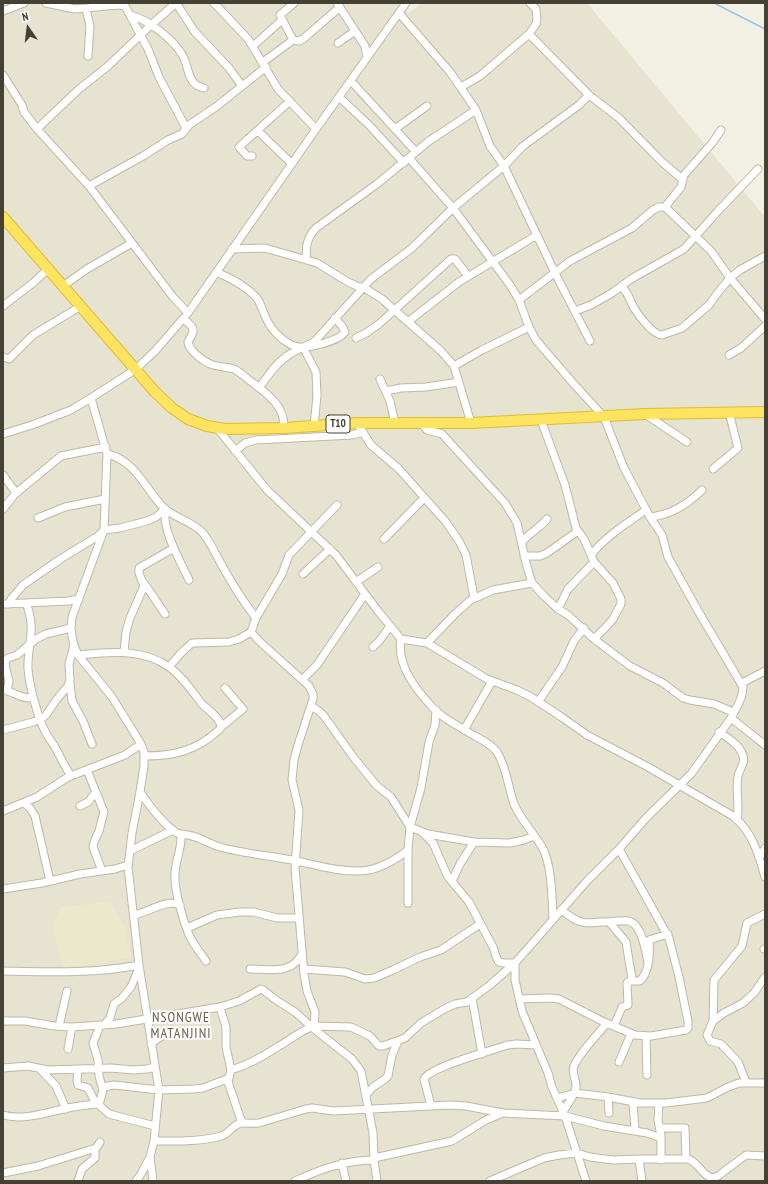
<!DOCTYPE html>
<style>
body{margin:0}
#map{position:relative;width:768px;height:1184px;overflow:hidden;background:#f2f0e3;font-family:"PT Sans Narrow",sans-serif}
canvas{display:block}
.frame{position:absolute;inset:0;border:4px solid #444033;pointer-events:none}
.north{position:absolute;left:8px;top:8px;width:40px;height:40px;-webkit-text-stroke:3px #fff;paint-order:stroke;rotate:346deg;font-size:11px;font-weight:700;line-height:16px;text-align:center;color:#444033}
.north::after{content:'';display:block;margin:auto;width:14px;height:18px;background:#444033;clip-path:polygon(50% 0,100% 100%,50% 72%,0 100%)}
</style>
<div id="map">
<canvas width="768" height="1184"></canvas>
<div class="frame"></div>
<div class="north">N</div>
</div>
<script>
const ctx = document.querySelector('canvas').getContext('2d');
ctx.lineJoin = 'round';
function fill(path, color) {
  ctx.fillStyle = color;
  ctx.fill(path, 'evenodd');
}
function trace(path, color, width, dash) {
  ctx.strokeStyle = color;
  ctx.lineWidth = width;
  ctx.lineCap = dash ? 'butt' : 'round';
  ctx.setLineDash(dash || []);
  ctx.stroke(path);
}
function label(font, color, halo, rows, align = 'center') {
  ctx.font = font + ' "PT Sans Narrow",sans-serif';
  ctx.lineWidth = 4;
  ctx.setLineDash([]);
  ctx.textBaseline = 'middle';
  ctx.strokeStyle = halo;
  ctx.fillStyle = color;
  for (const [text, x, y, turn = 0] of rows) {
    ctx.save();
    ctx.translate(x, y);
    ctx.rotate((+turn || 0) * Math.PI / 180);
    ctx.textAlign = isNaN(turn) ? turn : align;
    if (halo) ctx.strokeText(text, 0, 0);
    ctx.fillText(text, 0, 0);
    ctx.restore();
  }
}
const residential = new Path2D(`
 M3,3H399L409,13L422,3H587L765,217V1181H3Z`);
const education = new Path2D(`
 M109,902L125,927L131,958L62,969L53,924L60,907Z`);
const stream = new Path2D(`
 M714,3L765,29`);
const minor = new Path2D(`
 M46,3L75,9L118,5L125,6L148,49L159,77L186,128
 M214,3L248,39L278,89L316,129
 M337,3L365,46L367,57
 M86,9L90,26L88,56
 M3,11L24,3
 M399,13L450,72L476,110L490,146L504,166L555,273L590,341
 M130,15C149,20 173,39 183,56C189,67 187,85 204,88
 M529,34L589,95L619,118L661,161L682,179
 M293,40L299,41L303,39L340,7
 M338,43L355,31
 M253,46L282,20
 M263,62L293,40L280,15L294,3
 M3,75L22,105L24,112L37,129L89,186L173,297L188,313
 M351,81L416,152
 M461,87L480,76L529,34L536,24L537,19L536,9L530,3
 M339,97L369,125L404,163
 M37,129L79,89L107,67L151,25L176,3L195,32L229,68L242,86
 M395,129L427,106
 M258,131L292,164
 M252,156H247L239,147L290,101
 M409,158L453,208L510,285L519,300L529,327L536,340L573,383L604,417L624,468L650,517L662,535L668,557L697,609L743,687L742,695L739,703L731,718L691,774L647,817L619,849L587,881L515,963V980L522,1011L548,1073L552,1087L565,1116L586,1181
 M89,186L143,156L168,140L182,134L189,125L217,106L266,67
 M665,207L681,187L684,175L713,142L721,130
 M232,249L265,248L317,263L348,282L359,287H363L382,299L441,351L454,366L471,423
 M307,260C305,249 307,237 316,228L377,184L429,141L476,110
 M216,272C231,278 244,285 255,296C261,302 262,310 266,318C271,330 285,345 299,347C307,348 314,346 321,344C328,342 340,339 345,332L342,326L335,318
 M63,286L87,269L132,243
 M621,286C630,295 629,299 634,308C639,316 653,335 662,335L682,328L709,305L716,295L730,278L740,270L765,256
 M519,300L570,261L632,228L653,210L659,207H665L711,251L730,278L765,319
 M3,306L33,283L48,269
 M575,311L591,305L612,293L631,279L684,249L718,211L758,169
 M183,319C196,328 195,330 188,342C189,351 204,362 213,365C220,367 227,367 234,369C240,372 244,376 249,380C266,393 285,405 284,428
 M409,321L459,282L537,235
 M356,338L366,333L379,324L451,259H455L468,276
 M303,347L316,372L317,396L314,426
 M729,355L741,348L765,326
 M3,357L9,359L33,335L81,306
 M454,366L482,350L529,327
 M380,379L390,401L395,423
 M259,388C268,376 275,364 287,356C295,350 306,347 315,341L371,279L412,248L453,208L504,166L523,146L579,105L589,95
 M386,391L401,388L426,387L459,382
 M91,398L107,454L104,530L72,617L71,628L72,636L74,645L78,655L112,697L141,744L144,752V766L140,792L132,833L128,867L139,965L159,1090L154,1141L150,1157L141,1174L136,1181
 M645,414L687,442
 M541,420L565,485L576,528L584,539L594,562L613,583L621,599V604L613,619L607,626L594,639
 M357,423L371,445L399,469L446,522L459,541L466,555L474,597L455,614L427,643
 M421,423L427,430L442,434L505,503L517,523L526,563L532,583L545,597L558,609L568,615L594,639L630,666L663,683L683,698L690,700L714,704L733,712
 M217,428L267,490L336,555L378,611L401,639L427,643L487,679L517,690L531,697L563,718L587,735L648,767L733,816C752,831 759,855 765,877
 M3,434L32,425L71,410L91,398L136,369L155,351L188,313L316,129L406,3
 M235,451L245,443L256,440L352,435L363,432
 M107,454C134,460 144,486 161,505C172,518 191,520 203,533C210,542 215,552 220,562C231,582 242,600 256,618
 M713,469L738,448L729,412
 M3,475L14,490L18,492
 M337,505L289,555L282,574L256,618L251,632L259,641L309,686L313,694V699L298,745L294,760L292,780L299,810L295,868L304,974L307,991L315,1012L314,1029L352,1059L361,1071L373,1133L374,1160L377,1181
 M3,509L15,494L61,456L106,447
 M167,511C158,522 183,567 189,580
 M650,517C670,515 688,504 702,490
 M38,518L65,507L105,499
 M384,539L424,498
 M522,542C529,533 540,528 547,519
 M591,555C606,536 626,524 646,510
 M524,556H540L547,553L578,531
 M303,574L330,549
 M356,582L378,567
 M144,583L165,614
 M473,599L493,590L532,583
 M26,603C37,630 27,644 28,669C29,684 38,719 45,731C48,738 53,743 56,749C61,758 65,767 71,776
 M3,604L69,601L79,599
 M8,604L12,598L23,585L62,558L98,536L104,530L120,528L147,521L156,517L165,509
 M558,609L568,589L594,562
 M401,639C396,666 418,692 435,710C442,717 456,725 465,730C475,737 490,742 497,752C507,768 508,787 514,804C521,820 533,832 542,847C552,864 552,899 553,919
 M373,647L380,640L390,626
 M124,652L126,632L130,618L144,586L139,573V568L174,548
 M78,655C109,652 142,648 169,667C182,676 192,691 202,704C208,710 221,718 221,727L219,730C196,751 174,756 144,756
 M5,662L6,669L9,681L7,691C18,694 21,699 33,698
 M3,663L8,658L17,655L36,639L46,634L71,628
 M169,667L181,653L192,643L229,642L239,639L251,632
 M302,680L317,665L365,594
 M70,683L72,701L83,721L92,744
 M742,683L765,671
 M538,702L562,667L574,641L584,628
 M311,706L319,711L324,716L354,758L377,786L391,797L410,827L428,834L474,842L510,843L524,840L534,836
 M731,718L765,745
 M221,727L243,709L225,688
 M3,730L33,722L41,719L46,715L57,699L68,686L70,680L69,664L74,645
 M464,730L492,681
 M719,732C728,738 740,745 743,756C746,763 739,769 738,776C735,790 740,805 737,820
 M87,770L104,812L99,831L94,842L93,847L102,871
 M140,792C149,805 164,825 177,833C182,835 187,834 192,836C201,838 210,844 220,847C241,853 264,855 286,859C311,863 335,872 361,871C378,870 394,861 408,850
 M24,803L30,808L35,816L50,881
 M80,806L88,802L96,792
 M3,811L37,797L68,777L125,755L141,744
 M423,833L433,843L448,877L469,902L493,947L497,959L499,962L504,963H515
 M181,835C182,849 175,861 175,874C174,890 183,920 189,935C193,944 200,952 206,961
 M130,851L173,830
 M759,858L765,848
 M452,881L460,864L474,842
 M3,889L42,883L80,874L115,869L128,865
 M408,903V850L410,827L421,788L429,742L435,725L436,710
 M561,910C568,914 574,921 582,922C588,924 595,922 601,922C608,922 623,920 628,921C642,923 646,952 648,963
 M134,915C147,913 168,898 180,905
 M610,923L626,942L632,979L627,983L628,1005L622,1007L614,1026
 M187,928L217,915L240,912H254L277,918H299
 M764,949H765
 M250,969C270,969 293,975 302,953
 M304,969L345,972L365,979L374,978L393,970L420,957L441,950L480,924
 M3,971C49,972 93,974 139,965
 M631,981H640C650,971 650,953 649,940L668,934
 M472,998L482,1054
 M519,999L550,998L559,999L604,1022L635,1035L651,1036L686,1030L688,1028V1021L679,977L669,938L619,849
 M220,1007L226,1027V1047L231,1070L228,1082L242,1123
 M3,1021H25L54,1026L72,1027L116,1024L220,1007L239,1001L261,989L263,990L276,1000L295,1012L314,1029
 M713,1021L724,1013L743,1003L754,993L765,977
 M104,1025L110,1018L114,1004L122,998L131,987L139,968
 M59,1026L67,991
 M314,1026L351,1027L370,1036L379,1046H383L405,1038L421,1023L446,1008L455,1004L467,1002L490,985L515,963
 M646,1037L647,1075
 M151,1044C165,1031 178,1030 196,1033
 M68,1049L72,1027
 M619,1062L631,1034
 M3,1068L28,1066L48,1070L111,1068L133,1070L147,1069L155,1067
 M40,1069L56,1086L66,1109
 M78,1070L77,1080L78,1085L88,1088L96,1104
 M231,1070C248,1065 264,1056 279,1046C290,1040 300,1031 312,1027
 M746,1082L738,1062L721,1044L710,1041L707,1035L713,1021L714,980L742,946L747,923L765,914
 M103,1087L114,1085L159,1090L194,1089L203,1088L227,1079
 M366,1095L373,1087L385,1079L388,1076L392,1055L398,1041
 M608,1097L609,1113
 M557,1098L575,1093L608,1097L640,1103H666L707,1098L726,1088L739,1083H765
 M633,1102L635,1131
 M659,1103L658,1120L661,1136V1160
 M99,1105L103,1090L99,1076L98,1060L93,1043L100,1026
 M431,1106L424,1079C430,1067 493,1050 508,1045L516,1044L536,1045
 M563,1112C567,1104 575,1096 576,1087C577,1081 571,1072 574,1066C580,1052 597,1035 607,1023
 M3,1115C24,1121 48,1112 68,1108C78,1106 87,1105 96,1104L99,1105L109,1114L155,1126
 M660,1128H685L686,1159
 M154,1141C176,1141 199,1142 221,1136C229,1134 231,1127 238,1124C241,1122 254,1124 259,1123L306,1109L312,1108L333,1111L450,1105L466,1106L503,1113L565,1116L604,1126L647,1133L661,1138
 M150,1157L153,1181
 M374,1158L452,1141L486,1120L500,1114
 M639,1159L642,1181
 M342,1163L346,1181
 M3,1173L38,1166L96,1148
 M78,1181L82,1169L95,1158V1150L100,1142
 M295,1181C321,1169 346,1160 374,1160
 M490,1181L544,1158L559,1155L577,1153L590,1157L613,1160L639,1159H688C699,1163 702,1175 712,1178L718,1176L746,1155L765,1156`);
const highway = new Path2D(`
 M3,217L155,392L172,408L188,419L207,426L225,429L284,428L357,423H471L645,414L765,412`);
const shields = [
 [338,424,24]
];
const shieldNames = [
 ["T10",338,424]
];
const quarterNames = [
 ["NSONGWE",181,1018],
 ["MATANJINI",181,1034]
];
fill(residential, '#e6e3d1');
fill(education, '#ece8cc');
trace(stream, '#9cc1f2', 1.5);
trace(minor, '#beb9a6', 9);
trace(highway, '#e2bc2e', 12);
trace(minor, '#fff', 7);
trace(highway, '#ffe461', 10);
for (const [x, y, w] of shields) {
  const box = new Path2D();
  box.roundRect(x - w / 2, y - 9, w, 18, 3);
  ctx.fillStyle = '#fff';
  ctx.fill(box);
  trace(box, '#444033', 1);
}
label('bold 11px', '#444033', null, shieldNames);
ctx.letterSpacing = '1px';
label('14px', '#67604a', '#fff', quarterNames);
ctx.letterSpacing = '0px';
</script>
